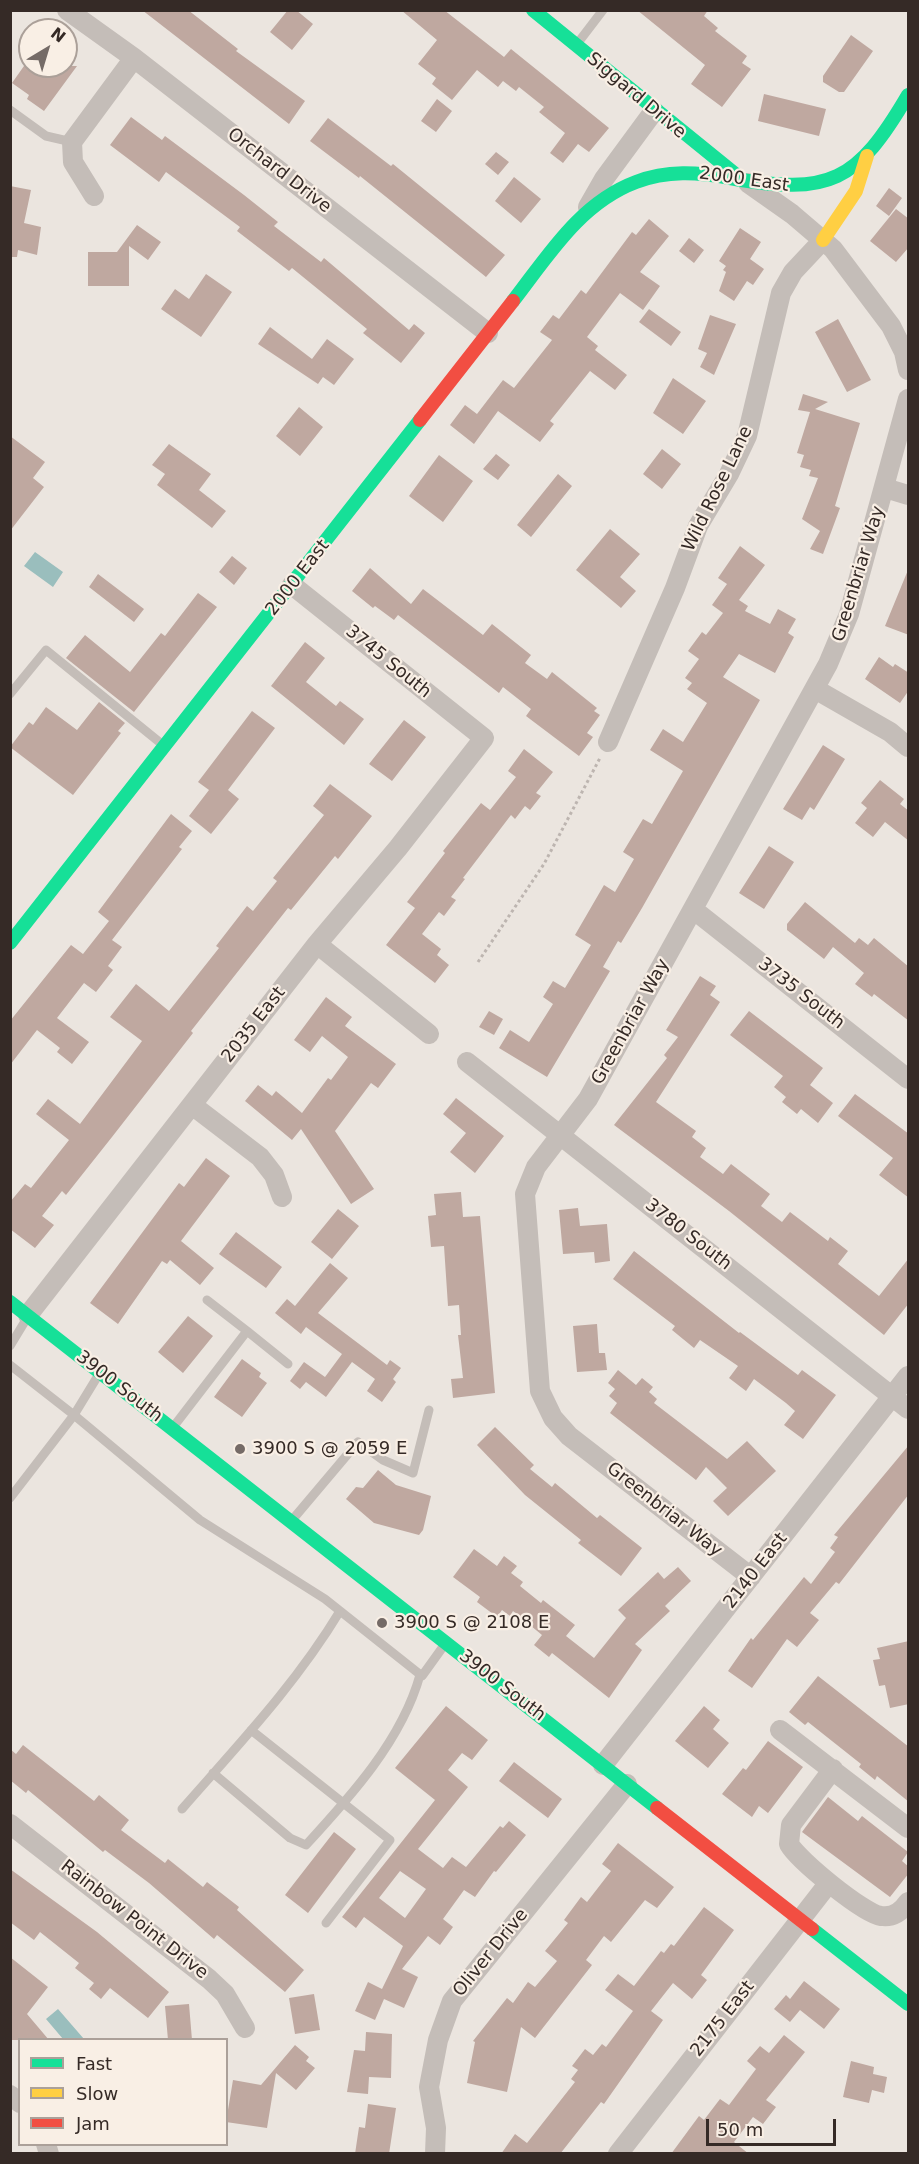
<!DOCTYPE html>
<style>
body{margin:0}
#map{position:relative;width:919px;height:2164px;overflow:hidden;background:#ebe5df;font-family:"DejaVu Sans",sans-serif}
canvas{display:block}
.frame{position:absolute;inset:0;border:12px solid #352a26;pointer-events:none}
.legend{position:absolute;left:18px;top:2038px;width:210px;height:108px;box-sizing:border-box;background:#f9efe5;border:2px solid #aba099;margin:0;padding:8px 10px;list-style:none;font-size:18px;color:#352a26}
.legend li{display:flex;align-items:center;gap:12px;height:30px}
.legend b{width:30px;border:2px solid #aba099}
.north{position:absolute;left:18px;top:18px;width:60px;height:60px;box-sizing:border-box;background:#f9efe5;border:2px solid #aba099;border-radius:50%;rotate:38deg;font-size:16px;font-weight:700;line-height:24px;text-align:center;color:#352a26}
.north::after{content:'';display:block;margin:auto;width:21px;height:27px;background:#756b67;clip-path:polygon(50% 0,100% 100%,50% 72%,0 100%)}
.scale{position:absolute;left:706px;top:2119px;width:130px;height:27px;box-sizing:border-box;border:3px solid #352a26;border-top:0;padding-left:8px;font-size:18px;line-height:21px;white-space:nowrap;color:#352a26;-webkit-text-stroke:4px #f9efe5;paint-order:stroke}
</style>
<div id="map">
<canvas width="919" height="2164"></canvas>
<div class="frame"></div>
<ul class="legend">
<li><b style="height:8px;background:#16e098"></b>Fast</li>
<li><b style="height:8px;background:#ffcf43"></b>Slow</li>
<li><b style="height:8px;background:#f24e42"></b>Jam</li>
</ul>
<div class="north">N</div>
<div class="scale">50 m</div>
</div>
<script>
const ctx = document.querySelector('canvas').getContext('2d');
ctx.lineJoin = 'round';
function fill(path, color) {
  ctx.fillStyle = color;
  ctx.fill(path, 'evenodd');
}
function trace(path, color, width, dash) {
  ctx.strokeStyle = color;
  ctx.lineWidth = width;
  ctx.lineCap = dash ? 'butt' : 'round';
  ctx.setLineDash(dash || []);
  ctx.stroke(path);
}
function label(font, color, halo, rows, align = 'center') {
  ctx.font = font + ' "DejaVu Sans",sans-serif';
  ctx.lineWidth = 4.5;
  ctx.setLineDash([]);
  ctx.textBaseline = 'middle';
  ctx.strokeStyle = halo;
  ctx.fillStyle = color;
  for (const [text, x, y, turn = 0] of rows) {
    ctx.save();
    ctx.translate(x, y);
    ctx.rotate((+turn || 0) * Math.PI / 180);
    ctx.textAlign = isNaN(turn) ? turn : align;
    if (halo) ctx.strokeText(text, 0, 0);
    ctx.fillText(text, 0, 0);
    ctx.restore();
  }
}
const water = new Path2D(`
 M35,552L63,572L53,587L24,566Z
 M58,2009L84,2039H63L46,2019Z`);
const building = new Path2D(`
 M142,10H188L238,49L236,51L305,101L289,124Z
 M288,10H296L313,24L292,50L270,32Z
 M401,10H444L504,57L511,49L609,128L589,152L578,144L563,163L550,153L565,133L539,112L544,107L519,87L516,91L503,81L498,87L477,70L452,100L432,84L436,78L418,64L437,40Z
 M637,10H708L704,16L718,28L715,31L747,56L742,63L751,69L722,107L691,84L705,65Z
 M851,35L873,51L844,92H839L823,82V76Z
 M24,66H77L44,111L27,99L29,95L12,83Z
 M764,94L826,109L819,136L758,121Z
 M437,99L452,111L436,132L421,121Z
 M131,117L162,140L165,136L244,195L278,222L274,226L321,262L324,258L409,330L414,324L425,333L401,363L363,333L367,329L292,268L289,271L237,231L240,227L166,172L159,182L110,145Z
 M328,118L391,166L393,164L505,255L486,277L360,176L359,178L310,141Z
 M496,152L509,162L498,175L485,164Z
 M514,177L541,199L521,223L495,201Z
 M10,186L31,190L24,223L41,227L37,255L18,250L17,257H10Z
 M889,188L902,198L889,216L876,206Z
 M896,209L909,219V247L896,262L870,241Z
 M649,219L669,236L640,272L660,286L643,310L620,293L587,337L598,346L595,350L627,375L615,390L590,371L550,421L554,424L540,442L498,411L474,444L450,425L465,405L477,414L503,380L514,388L552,340L540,332L553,315L559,319L581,290L586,294L632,232L636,235Z
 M137,225L161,242L148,260L129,246V286H88V252H117Z
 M740,228L761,242L750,259L764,269L753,285L747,281L734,301L719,291L726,272L723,270L726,266L719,261Z
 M689,238L704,250L694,263L679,251Z
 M206,274L232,292L201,337L161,309L175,289L189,299Z
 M649,309L681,332L671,346L639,322Z
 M710,315L736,324L714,375L700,367L707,353L698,349Z
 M838,319L871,380L847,392L815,332Z
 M270,327L312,359L327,339L354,359L334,385L323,377L318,384L258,344Z
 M673,378L706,401L683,434L653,413Z
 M803,394L828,402L815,409L860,423L835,506L840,508L823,554L810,549L820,531L802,519L818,478L809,476L811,470L800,467L804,455L797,453L810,412L798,410Z
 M299,407L323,427L300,456L276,436Z
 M10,436L45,462L33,478L44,487L10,531Z
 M169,444L211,474L199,490L226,511L212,528L157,485L165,474L152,465Z
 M662,449L681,464L662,489L643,474Z
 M496,454L510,465L498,480L483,469Z
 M439,455L473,481L443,522L409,496Z
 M558,474L572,486L531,537L517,525Z
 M610,529L640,554L620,577L636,591L621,608L576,570Z
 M740,546L765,565L739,600L748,606L745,611L770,624L778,609L796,619L788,633L794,637L775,673L739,654L723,677L760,700L642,908L621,943L618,941L603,967L610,971L547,1077L499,1048L510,1030L529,1042L553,1004L543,997L553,981L565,988L591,945L575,935L604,885L615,892L634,859L623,852L643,819L652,824L683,771L650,750L663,729L683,742L707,703L687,689L692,683L685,678L699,659L688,651L702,632L706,635L723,613L712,605L727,584L718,578Z
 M232,556L247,568L234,585L219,572Z
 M370,568L411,604L423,589L483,635L492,624L531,655L525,663L547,679L552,672L597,708L594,711L600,715L587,733L593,737L579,756L526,716L531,709L503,687L499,693L398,615L394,620L375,606L373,608L352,591Z
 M908,570H909V635L885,626Z
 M98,574L144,609L134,622L89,587Z
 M198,593L217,607L134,712L66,658L85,635L130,672L161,633L165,636Z
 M305,642L325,658L306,682L336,706L340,701L364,719L344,745L271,686Z
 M879,657L893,667L895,664L909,673V690L900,703L865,679Z
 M99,702L125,723L118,731L121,733L73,795L10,747L29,722L33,725L46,707L77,730Z
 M252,711L275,728L228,790L239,799L211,834L189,816L209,790L198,782Z
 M404,720L426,737L392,781L369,764Z
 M823,745L845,759L814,810L810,807L802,820L783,809Z
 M524,749L553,772L536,793L541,796L530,810L525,806L515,819L511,815L463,878L465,879L451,897L456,900L444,916L439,912L422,934L441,949L437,955L449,965L435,983L386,945L415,908L407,902L445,853L443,851L481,803L490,810L516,777L508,771Z
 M880,780L904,799L900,804L909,811V841L885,822L873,837L855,823L867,808L861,803Z
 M330,784L372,816L338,859L335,856L291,910L288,908L191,1031L193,1033L112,1137L66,1195L62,1191L42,1216L54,1225L35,1248L10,1229V1202L25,1184L31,1188L69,1140L36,1114L48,1099L80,1124L142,1041L110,1017L136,984L169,1011L219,948L216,946L247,906L253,911L277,881L273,878L324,815L313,806Z
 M171,814L192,831L179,847L182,849L112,940L122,947L108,966L113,970L96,992L84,983L57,1018L89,1042L72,1064L57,1052L60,1048L37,1030L10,1065V1021L71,945L83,954L109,921L98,912Z
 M769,846L794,862L764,909L739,893Z
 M805,902L855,943L859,938L868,945L874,938L909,967V1021L874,994L872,997L855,984L864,973L833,947L824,959L787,930V924Z
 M700,976L716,986L710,995L720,1002L656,1102L696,1131L692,1137L706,1148L700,1157L723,1174L731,1164L770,1194L761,1206L782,1222L790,1212L828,1241L830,1237L848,1251L838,1264L879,1296L909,1258V1303L884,1335L729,1211L614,1125L667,1058L664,1055L678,1037L666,1030Z
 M326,997L352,1017L345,1026L396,1064L378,1088L371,1083L335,1131L374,1189L351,1204L301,1129L292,1140L245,1101L258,1085L272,1096L276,1091L302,1113L328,1078L331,1080L348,1057L322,1036L310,1052L294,1040Z
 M489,1011L503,1019L494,1035L479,1027Z
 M749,1011L823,1068L810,1085L833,1103L818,1123L801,1109L797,1114L782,1102L786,1097L774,1087L783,1076L730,1035Z
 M855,1094L909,1134V1198L879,1175L893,1158L838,1116Z
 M456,1098L504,1136L475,1173L450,1152L466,1133L443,1114Z
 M206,1158L230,1176L181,1241L214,1268L200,1285L170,1260L167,1264L162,1261L118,1324L90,1303L179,1183L184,1187Z
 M461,1192L463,1217L480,1216L495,1393L453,1398L451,1379L463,1378L458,1335H461L459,1305L448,1306L444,1246L431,1247L428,1216L436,1215L434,1194Z
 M578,1208L580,1226L607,1224L610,1261L595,1263L594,1252L563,1254L559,1210Z
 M338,1209L359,1226L332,1259L311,1242Z
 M236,1232L282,1267L266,1288L219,1254Z
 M634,1251L739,1333L740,1332L798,1375L802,1370L836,1395L803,1439L784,1425L795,1411L786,1403L754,1379L746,1391L729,1378L738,1366L700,1340L694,1348L672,1330L675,1326L613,1279Z
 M330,1263L348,1278L318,1313L387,1365L390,1360L401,1368L393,1379L396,1382L382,1402L367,1391L375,1379L352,1362L326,1397L306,1382L300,1389L290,1381L304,1362L325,1377L342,1354L306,1327L301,1334L275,1313L287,1299L295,1306Z
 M188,1316L213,1336L183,1373L158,1352Z
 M597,1324L599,1353H605L607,1370L577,1372L573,1326Z
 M242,1359L261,1373L259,1377L267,1383L242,1417L214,1397Z
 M618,1370L636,1385L642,1378L653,1387L649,1392L657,1399L654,1403L727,1459L747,1441L776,1471L728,1516L713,1501L727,1488L706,1467L696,1480L610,1413L617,1403L609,1396L615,1389L608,1383Z
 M495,1427L534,1465L530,1469L552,1487L555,1483L597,1518L600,1515L642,1548L621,1576L578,1543L581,1540L525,1495L477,1445Z
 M909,1445V1494L839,1584L836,1582L810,1613L819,1620L797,1647L787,1639L752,1688L728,1671L751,1638L753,1640L804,1577L811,1584L835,1552L830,1548L838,1537L834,1535Z
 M378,1470L396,1485L431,1496L423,1530L419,1535L374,1523L346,1499L356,1487L363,1488Z
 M474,1549L497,1566L504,1556L517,1566L511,1573L523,1582L520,1586L541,1603L543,1600L575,1625L566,1636L594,1658L626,1618L618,1610L658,1572L664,1579L678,1567L691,1581L665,1606L670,1611L635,1644L642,1650L609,1698L552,1653L549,1657L534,1645L542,1635L513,1611L510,1616L502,1610L497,1617L477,1602L480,1597L453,1577Z
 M909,1641V1704L890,1708L885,1685L879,1686L873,1660L880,1659L877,1648Z
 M818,1676L909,1747V1802L877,1776L875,1780L859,1767L861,1764L808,1722L805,1725L789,1712Z
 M446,1706L488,1740L472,1760L462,1753L448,1770L468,1787L418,1849L443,1868L452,1857L466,1867L500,1826L503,1828L509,1821L526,1835L496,1872L494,1871L475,1897L464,1890L443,1919L453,1927L440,1945L428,1936L402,1969L418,1977L404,2008L384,1999L375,2020L355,2011L368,1982L382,1989L403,1946L364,1917L356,1928L342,1917L435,1800L395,1768ZM400,1871L426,1889L405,1918L379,1898Z
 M704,1706L720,1720L713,1729L729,1743L708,1768L675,1741Z
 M768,1741L803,1767L768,1813L759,1806L752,1817L722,1794L743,1768L746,1770Z
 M23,1745L94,1801L99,1795L129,1820L121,1830L165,1863L168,1859L203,1887L207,1882L239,1907L237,1910L304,1970L285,1992L217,1935L214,1939L149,1883L105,1850L103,1852L28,1790L26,1793L10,1780V1749L16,1754Z
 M514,1762L562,1799L548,1818L499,1781Z
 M828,1797L858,1821L862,1816L908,1852L902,1861L909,1867V1873L890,1897L802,1832Z
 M334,1832L356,1849L308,1913L285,1895Z
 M618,1843L674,1887L657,1908L645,1900L611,1942L604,1936L586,1960L592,1965L535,2038L521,2027L507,2092L467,2083L475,2042L473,2041L507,1998L513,2003L528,1982L535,1987L557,1961L545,1951L568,1923L564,1920L581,1897L587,1902L611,1871L602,1864Z
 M10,1869L97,1932L169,1992L148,2018L110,1988L101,1999L89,1989L94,1983L75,1968L79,1963L40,1932L34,1940L10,1922Z
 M704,1907L734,1930L701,1975L707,1980L692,1999L673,1983L651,2011L663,2020L604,2104L601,2102L560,2154H501L515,2134L527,2143L575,2082L571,2079L578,2070L572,2066L585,2049L593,2055L602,2044L606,2047L633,2011L605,1990L618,1974L634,1986L661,1951L664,1953L671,1944L674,1946Z
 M10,1957L48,1987L27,2014L49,2040H10Z
 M804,1981L840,2009L824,2029L800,2010L790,2022L774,2009L786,1995L790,1999Z
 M314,1994L320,2030L295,2034L289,1998Z
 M189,2004L192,2040H168L165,2006Z
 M366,2032L392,2034L391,2078L369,2077L368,2094L347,2092L354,2050L365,2051Z
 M784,2035L805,2052L766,2100L776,2107L763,2124L753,2117L734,2142L749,2154H671L699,2116L704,2120L720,2099L729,2105L756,2069L747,2061L760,2046L769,2053Z
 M295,2045L309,2057L306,2061L315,2068L296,2090L276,2073L267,2128L226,2122L233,2080L261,2085Z
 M851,2061L874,2067L873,2074L887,2077L884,2093L872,2090L869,2103L843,2097Z
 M368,2104L396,2108L389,2154H355L359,2127L365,2128Z`);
const path = new Path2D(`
 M478,962L544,864L600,758`);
const lane = new Path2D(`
 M577,44L603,10
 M10,110L46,136L72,142
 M10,694L46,650L163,745
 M247,1331L288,1364
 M10,1346L27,1318
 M10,1365L74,1415L10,1498
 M99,1374L74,1415L200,1520L325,1599L422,1676L445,1644
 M174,1426L247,1331L207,1300
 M293,1519L358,1442L383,1460L413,1473L429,1410
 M251,1730L390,1840L326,1923
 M213,1773L290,1838L306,1845C351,1796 402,1740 420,1675
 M182,1809C238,1745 296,1684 340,1611`);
const street = new Path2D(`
 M67,10L134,58L488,333
 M748,183L792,214L833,249L891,326L904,352L908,370
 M94,196L73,162L72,142L134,58
 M588,207L604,179L654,111
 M885,488L908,495
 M815,689L890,732L908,747
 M608,742L675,588L698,526L729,474L747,436L781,293L793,272L823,240
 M694,910L908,1079
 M317,944L429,1034
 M467,1062L908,1409
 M192,1105L260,1157L274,1175L282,1197
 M28,1315L317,944L398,848L484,738L292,585
 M751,1577L569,1436L553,1418L540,1391L525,1194L536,1167L588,1099L828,664L849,614L908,399
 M780,1730L908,1828
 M603,1765L908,1376
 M833,1769L791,1825L789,1844C798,1860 864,1914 881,1916C893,1918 902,1911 908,1902
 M10,1824L209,1979L225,1994L245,2028
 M10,2095L20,2103
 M46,2144L49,2154
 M435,2154L436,2128L429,2087L438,2040L452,2001L627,1784
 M618,2154L828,1884`);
const fast = new Path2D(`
 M533,10L740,178
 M513,301C548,256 580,203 636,182C667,170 698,172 730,178C830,196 857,182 908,95
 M10,943L420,420
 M10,1302L657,1808
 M812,1929L908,2004`);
const slow = new Path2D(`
 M823,240L856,191L867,156`);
const jam = new Path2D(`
 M420,420L513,301
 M657,1808L812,1929`);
const markers = [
 [240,1449,6,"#756b67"],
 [382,1623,6,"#756b67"]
];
const streetNames = [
 ["Siggard Drive",636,96,40],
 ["Orchard Drive",279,171,38],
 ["2000 East",744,180,8],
 ["Wild Rose Lane",718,489,-64],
 ["Greenbriar Way",859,574,-73],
 ["2000 East",298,578,-52],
 ["3745 South",388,662,39],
 ["3735 South",801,994,38],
 ["Greenbriar Way",631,1022,-61],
 ["2035 East",254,1025,-52],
 ["3780 South",688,1235,38],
 ["3900 South",119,1387,38],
 ["Greenbriar Way",664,1510,38],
 ["2140 East",756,1571,-52],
 ["3900 South",502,1686,38],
 ["Rainbow Point Drive",134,1920,38],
 ["Oliver Drive",491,1953,-51],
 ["2175 East",723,2019,-52]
];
const poiNames = [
 ["3900 S @ 2059 E",252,1449],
 ["3900 S @ 2108 E",394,1623]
];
fill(water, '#9abebd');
fill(building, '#bfa8a0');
trace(path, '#bdb5b0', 3, [3, 3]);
trace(lane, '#c4bdb8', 9);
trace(street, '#c4bdb8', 20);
trace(fast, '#16e098', 14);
trace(slow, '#ffcf43', 14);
trace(jam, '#f24e42', 14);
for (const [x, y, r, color] of markers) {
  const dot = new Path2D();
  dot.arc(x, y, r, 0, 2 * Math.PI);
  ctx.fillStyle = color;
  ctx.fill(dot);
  trace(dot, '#f9efe5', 2);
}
label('18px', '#352a26', '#f9efe5', streetNames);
label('18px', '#352a26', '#f9efe5', poiNames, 'left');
</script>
